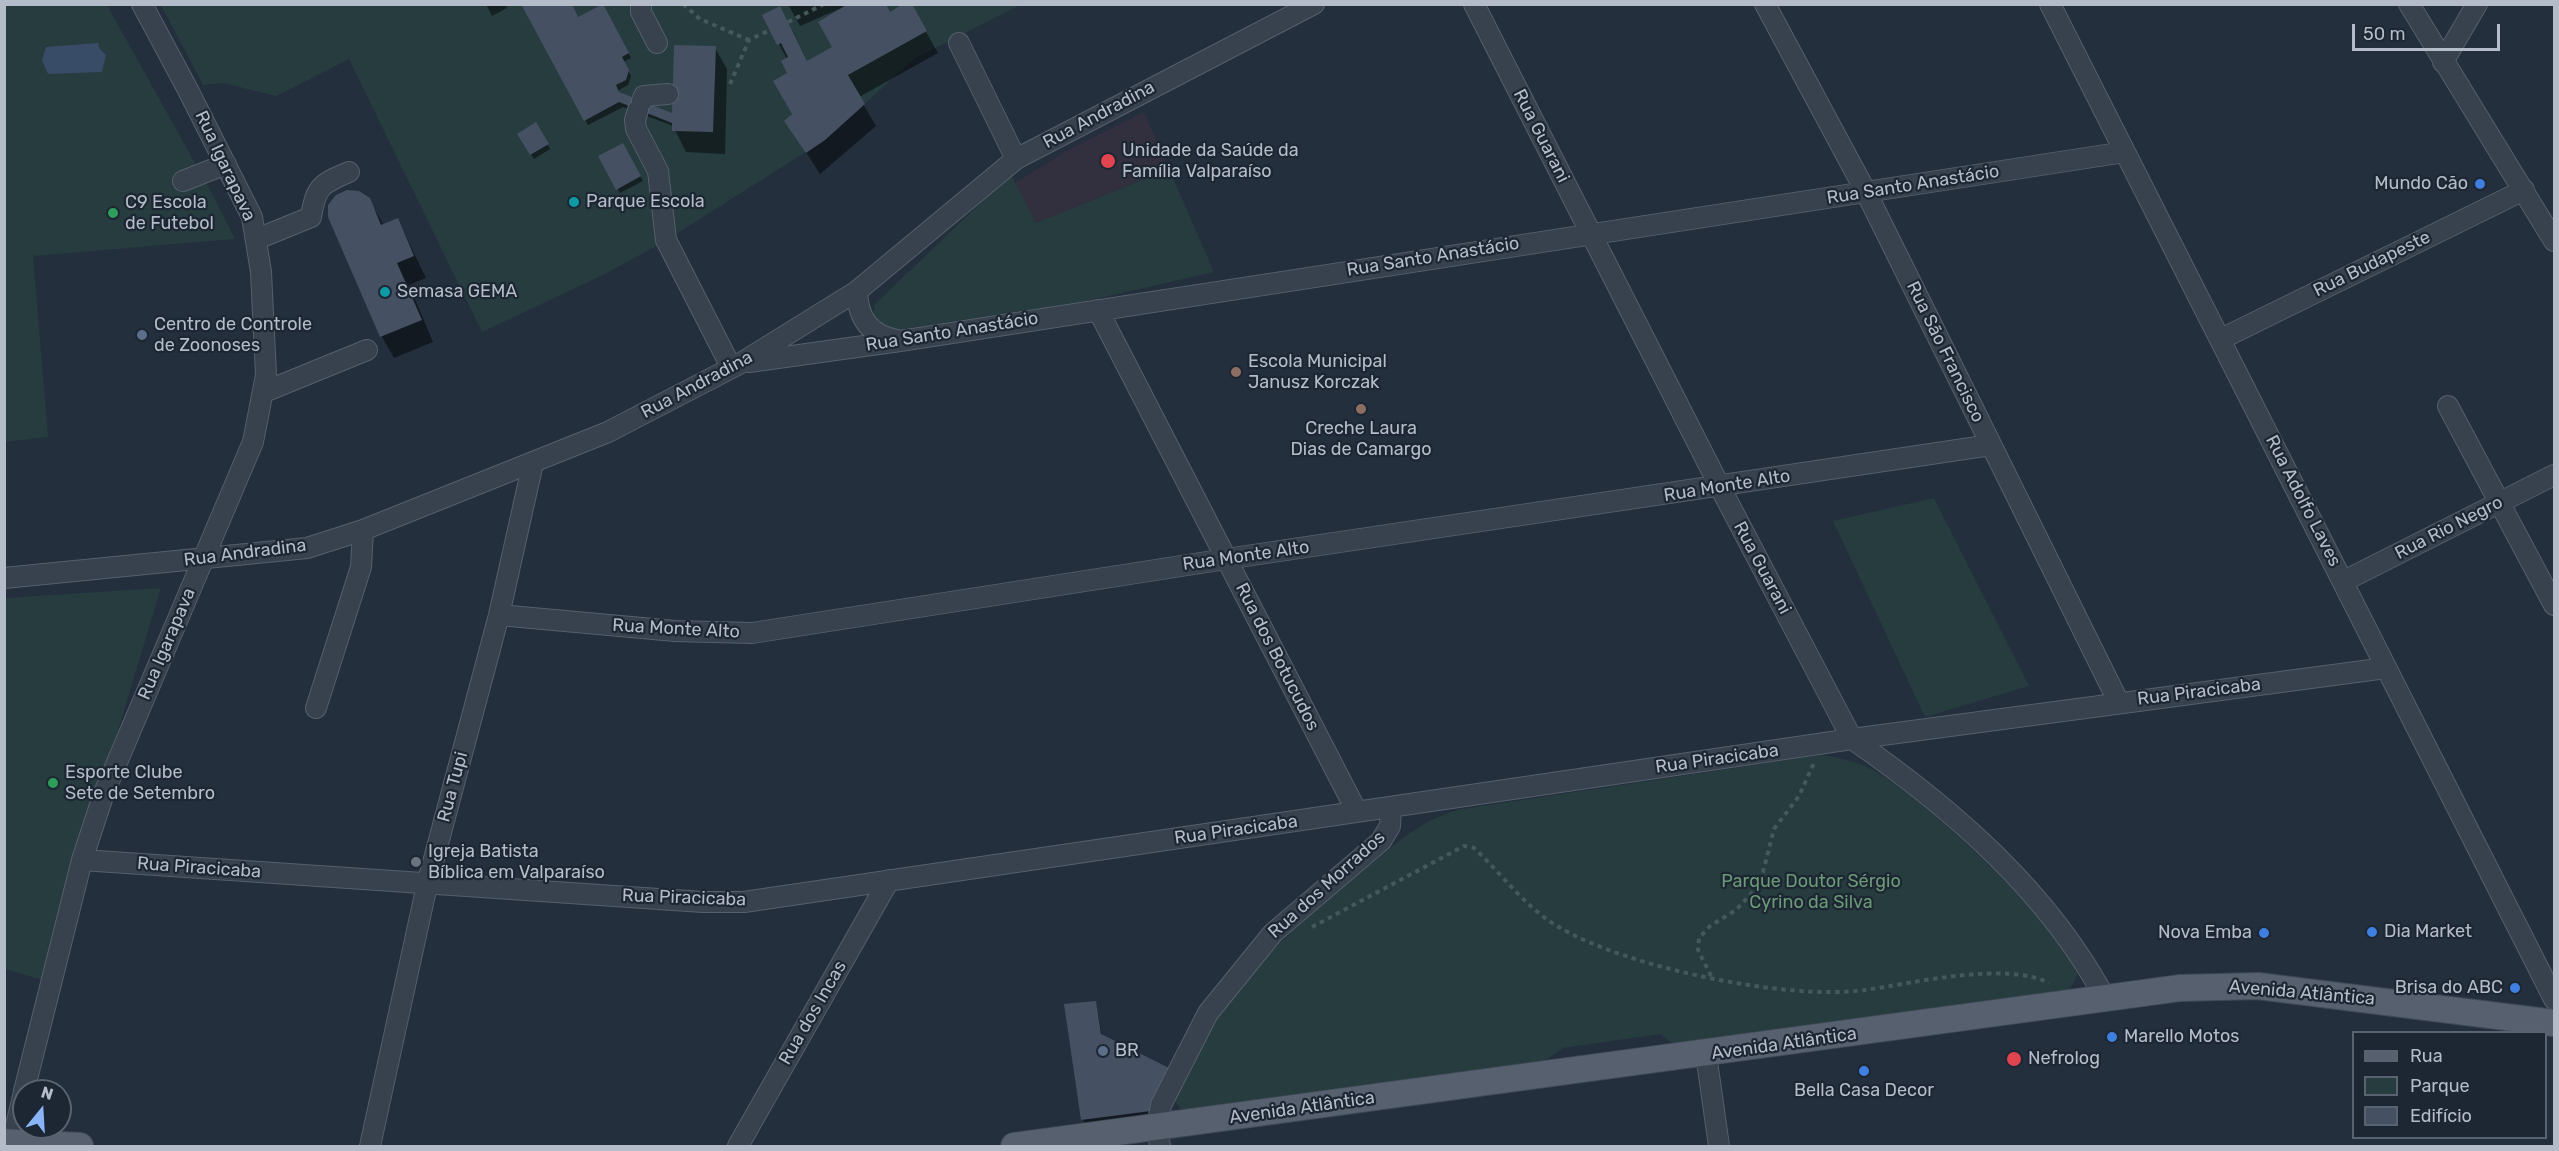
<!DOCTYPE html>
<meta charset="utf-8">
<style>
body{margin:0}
#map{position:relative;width:2559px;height:1151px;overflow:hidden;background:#242f3e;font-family:Rubik,sans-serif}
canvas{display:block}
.frame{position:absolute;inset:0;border:6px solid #b4bcc9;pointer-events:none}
.legend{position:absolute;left:2352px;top:1031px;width:195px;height:108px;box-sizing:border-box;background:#1d2633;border:2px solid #59626f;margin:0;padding:8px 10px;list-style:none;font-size:18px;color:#b4bcc9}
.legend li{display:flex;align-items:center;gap:12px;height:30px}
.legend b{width:30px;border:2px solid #59626f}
.north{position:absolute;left:12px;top:1079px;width:60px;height:60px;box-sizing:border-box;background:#1d2633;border:2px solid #59626f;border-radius:50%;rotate:18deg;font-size:16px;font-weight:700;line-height:24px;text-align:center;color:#b4bcc9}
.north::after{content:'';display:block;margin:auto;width:21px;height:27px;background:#8ab4f8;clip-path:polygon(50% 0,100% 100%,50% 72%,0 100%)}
.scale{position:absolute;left:2352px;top:24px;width:148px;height:27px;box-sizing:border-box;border:3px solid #b4bcc9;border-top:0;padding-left:8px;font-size:18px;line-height:21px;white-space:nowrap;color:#b4bcc9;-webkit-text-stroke:4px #1d2633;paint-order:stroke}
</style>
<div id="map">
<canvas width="2559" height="1151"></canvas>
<div class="frame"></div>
<ul class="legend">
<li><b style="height:8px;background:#56606e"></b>Rua</li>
<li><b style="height:16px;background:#263c3f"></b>Parque</li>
<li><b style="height:16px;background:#455162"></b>Edifício</li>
</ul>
<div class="north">N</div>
<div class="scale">50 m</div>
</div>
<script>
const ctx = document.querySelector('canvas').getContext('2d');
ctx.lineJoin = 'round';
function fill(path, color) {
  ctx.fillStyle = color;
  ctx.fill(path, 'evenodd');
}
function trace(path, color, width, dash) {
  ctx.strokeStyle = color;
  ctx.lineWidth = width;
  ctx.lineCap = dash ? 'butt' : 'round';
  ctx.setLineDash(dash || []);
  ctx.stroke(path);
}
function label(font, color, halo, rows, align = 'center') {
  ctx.font = font + ' Rubik,sans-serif';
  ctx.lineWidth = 4.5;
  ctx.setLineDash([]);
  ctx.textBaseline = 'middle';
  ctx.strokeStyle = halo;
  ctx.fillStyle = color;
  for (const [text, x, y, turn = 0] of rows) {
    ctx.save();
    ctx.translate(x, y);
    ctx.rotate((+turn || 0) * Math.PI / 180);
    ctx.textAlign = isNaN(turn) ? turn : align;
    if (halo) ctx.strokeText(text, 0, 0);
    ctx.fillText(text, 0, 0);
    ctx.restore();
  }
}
const medical = new Path2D(`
 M1144,112L1169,169L1036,223L1015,183L1063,153Z`);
const green = new Path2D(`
 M4,5H107L209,188L235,239L33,256L48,437L5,442Z
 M161,5H1020L914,59L825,140L660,244L603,275L482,332L349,59L276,96L223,83L203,85Z
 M1169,169L1214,272L1082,302L888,331L881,327L873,315L875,304L1011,174L1036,223Z
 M1934,498L2029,686L1925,717L1833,521Z
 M161,588L43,980L5,969V598Z
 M1821,755C1839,757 1857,762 1873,770C1918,793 2066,929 2078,975L2067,993L1675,1046L1661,1034L1563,1048L1542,1063L1183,1112L1174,1100C1189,1069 1203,1035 1224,1007C1264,954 1312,911 1364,870C1397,843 1425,815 1469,808Z`);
const water = new Path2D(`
 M98,43L99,48L106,55L102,72L48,74L42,60L46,47Z`);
const shadow = new Path2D(`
 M486,4H505L507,8L492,16Z
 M522,4L578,19L602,5L631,58L623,62L631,76L628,85L617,91L618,93L674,115L715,48L727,69L725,154L686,152L673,126L623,107L588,125Z
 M788,4H849L890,14L910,4L938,53L859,97L876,126L820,174L786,121L794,115L787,59L779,44L792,30L808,63L834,48L840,11L839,9L800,26Z
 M536,124L550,149L534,159L519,134Z
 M623,145L643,181L620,193L600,157Z
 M369,199L384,226L398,220L426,278L409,285L433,342L394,358L382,337L329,217Z
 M1096,1002L1102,1036L1153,1115L1085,1124L1083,1120Z`);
const building = new Path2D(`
 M521,4H572L578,17L603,4L629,53L622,57L629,70L626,80L616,85L619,92L672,113L674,45L716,46L713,132L672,131V123L619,102L584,121Z
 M848,4H886L890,12L903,4H912L927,31L848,75L865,104L825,140L806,153L784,121L792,114L773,81L787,73L781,61L788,57L781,43L777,45L762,15L780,6L807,61L832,47L818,22Z
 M536,122L549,144L530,155L517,134Z
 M623,143L641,176L616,190L598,156Z
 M347,190L359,191L370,198L381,225L398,218L414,256L397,263L422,320L380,337L328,217V205L336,195Z
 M1096,1001L1101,1034L1169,1068L1151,1111L1081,1120L1064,1004Z`);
const path = new Path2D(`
 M683,4L700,19L749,40
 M788,22L824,4
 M730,84L749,40L770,30
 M1312,927L1464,846L1474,848C1501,873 1524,906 1557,926C1624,967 1787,1001 1865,990C1913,983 2007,961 2049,983
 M1711,976L1698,950L1699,938L1710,926L1736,910L1760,884L1774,829L1799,796L1814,763`);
const minor = new Path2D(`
 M641,4V12L657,43
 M1474,4L1720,487L1852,739C1952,808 2049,892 2106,1000
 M1765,4L1866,192L2119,703
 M2050,4L2554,999
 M2409,4L2554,241
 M959,43L1016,159
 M2443,62L2477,4
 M642,101L644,96L668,94
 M638,110L635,120L636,129L658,171L666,240L731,367
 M183,181L226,164
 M257,239L311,217C316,186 321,184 349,172
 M857,291C858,319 870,335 897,340
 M1098,310L1357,812
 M2221,339L2524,190
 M749,362L900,341L2125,152
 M264,392L367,350
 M2448,406L2554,605
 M4,578L307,548L363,530L608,432L741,363L857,291L1016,159L1314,4
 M2344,581L2554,475
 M499,615L675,631L752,633L1226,559L1991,445
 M316,708L361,567L363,530
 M82,860L703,902H744L1852,739L2386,668
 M1706,1054L1719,1146
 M24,1091L82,860L104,793L253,442L266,375L261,272L252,217L188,90L142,4
 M12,1142L24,1092
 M370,1146L427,885L499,615L533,463
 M738,1146L889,880
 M1160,1146L1157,1127L1161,1105L1208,1013L1273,933L1381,841L1390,826L1391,807`);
const major = new Path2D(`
 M4,1142L80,1146
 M1014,1146L2180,988L2258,986L2554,1023`);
const markers = [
 [1108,161,8,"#e0444e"],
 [2480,184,6,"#3f7fe0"],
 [574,202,6,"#0f9aa8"],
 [113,213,6,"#2e9e5b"],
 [385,292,6,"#0f9aa8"],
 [142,335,6,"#5c6f8a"],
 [1236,372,6,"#8d6e63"],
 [1361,409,6,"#8d6e63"],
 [53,783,6,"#2e9e5b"],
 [416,862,6,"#6b7280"],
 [2372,932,6,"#3f7fe0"],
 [2264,933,6,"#3f7fe0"],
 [2515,988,6,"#3f7fe0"],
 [2112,1037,6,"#3f7fe0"],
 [1103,1051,6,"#5c6f8a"],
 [2014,1059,8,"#e0444e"],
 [1864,1071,6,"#3f7fe0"]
];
const streetNames = [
 ["Rua Andradina",1099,115,-28],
 ["Rua Guarani",1541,136,63],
 ["Rua Igarapava",225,166,65],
 ["Rua Santo Anastácio",1913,185,-9],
 ["Rua Santo Anastácio",1433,257,-9],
 ["Rua Budapeste",2372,264,-26],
 ["Rua Santo Anastácio",952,332,-9],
 ["Rua São Francisco",1945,352,64],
 ["Rua Andradina",697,385,-28],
 ["Rua Monte Alto",1727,486,-9],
 ["Rua Adolfo Laves",2303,501,63],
 ["Rua Rio Negro",2449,528,-27],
 ["Rua Andradina",245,553,-7],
 ["Rua Monte Alto",1246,556,-8],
 ["Rua Guarani",1762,568,62],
 ["Rua Monte Alto",676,629,3],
 ["Rua Igarapava",167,644,-67],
 ["Rua dos Botucudos",1277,657,63],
 ["Rua Piracicaba",2199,692,-7],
 ["Rua Piracicaba",1717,759,-8],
 ["Rua Tupi",453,787,-75],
 ["Rua Piracicaba",1236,830,-8],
 ["Rua Piracicaba",199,868,4],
 ["Rua dos Morrados",1327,885,-42],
 ["Rua Piracicaba",684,898,2],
 ["Avenida Atlântica",2302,993,5],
 ["Rua dos Incas",813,1013,-60],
 ["Avenida Atlântica",1784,1044,-8],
 ["Avenida Atlântica",1302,1108,-8]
];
const poiNames = [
 ["Unidade da Saúde da",1122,151],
 ["Família Valparaíso",1122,172],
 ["Mundo Cão",2468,184,"right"],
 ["Parque Escola",586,202],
 ["C9 Escola",125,203],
 ["de Futebol",125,224],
 ["Semasa GEMA",397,292],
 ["Centro de Controle",154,325],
 ["de Zoonoses",154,346],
 ["Escola Municipal",1248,362],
 ["Janusz Korczak",1248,383],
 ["Creche Laura",1361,429,"center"],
 ["Dias de Camargo",1361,450,"center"],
 ["Esporte Clube",65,773],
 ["Sete de Setembro",65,794],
 ["Igreja Batista",428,852],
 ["Bíblica em Valparaíso",428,873],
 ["Dia Market",2384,932],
 ["Nova Emba",2252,933,"right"],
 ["Brisa do ABC",2503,988,"right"],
 ["Marello Motos",2124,1037],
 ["BR",1115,1051],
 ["Nefrolog",2028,1059],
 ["Bella Casa Decor",1864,1091,"center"]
];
const parkNames = [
 ["Parque Doutor Sérgio",1811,882],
 ["Cyrino da Silva",1811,903]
];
fill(medical, '#32303f');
fill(green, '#263c3f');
fill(water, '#394c67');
fill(shadow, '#0007');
fill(building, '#455162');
trace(minor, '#565f6c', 22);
trace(major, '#414a57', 28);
trace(path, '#44595c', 4, [4.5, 4.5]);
trace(minor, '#38414e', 20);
trace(major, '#56606e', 26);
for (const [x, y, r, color] of markers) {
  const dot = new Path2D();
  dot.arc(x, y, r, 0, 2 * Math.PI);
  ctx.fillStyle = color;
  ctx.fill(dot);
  trace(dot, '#1d2633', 2);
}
label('18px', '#b4bcc9', '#1d2633', streetNames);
label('18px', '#b4bcc9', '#1d2633', poiNames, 'left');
label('18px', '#6b9a76', '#1d2633', parkNames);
</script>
